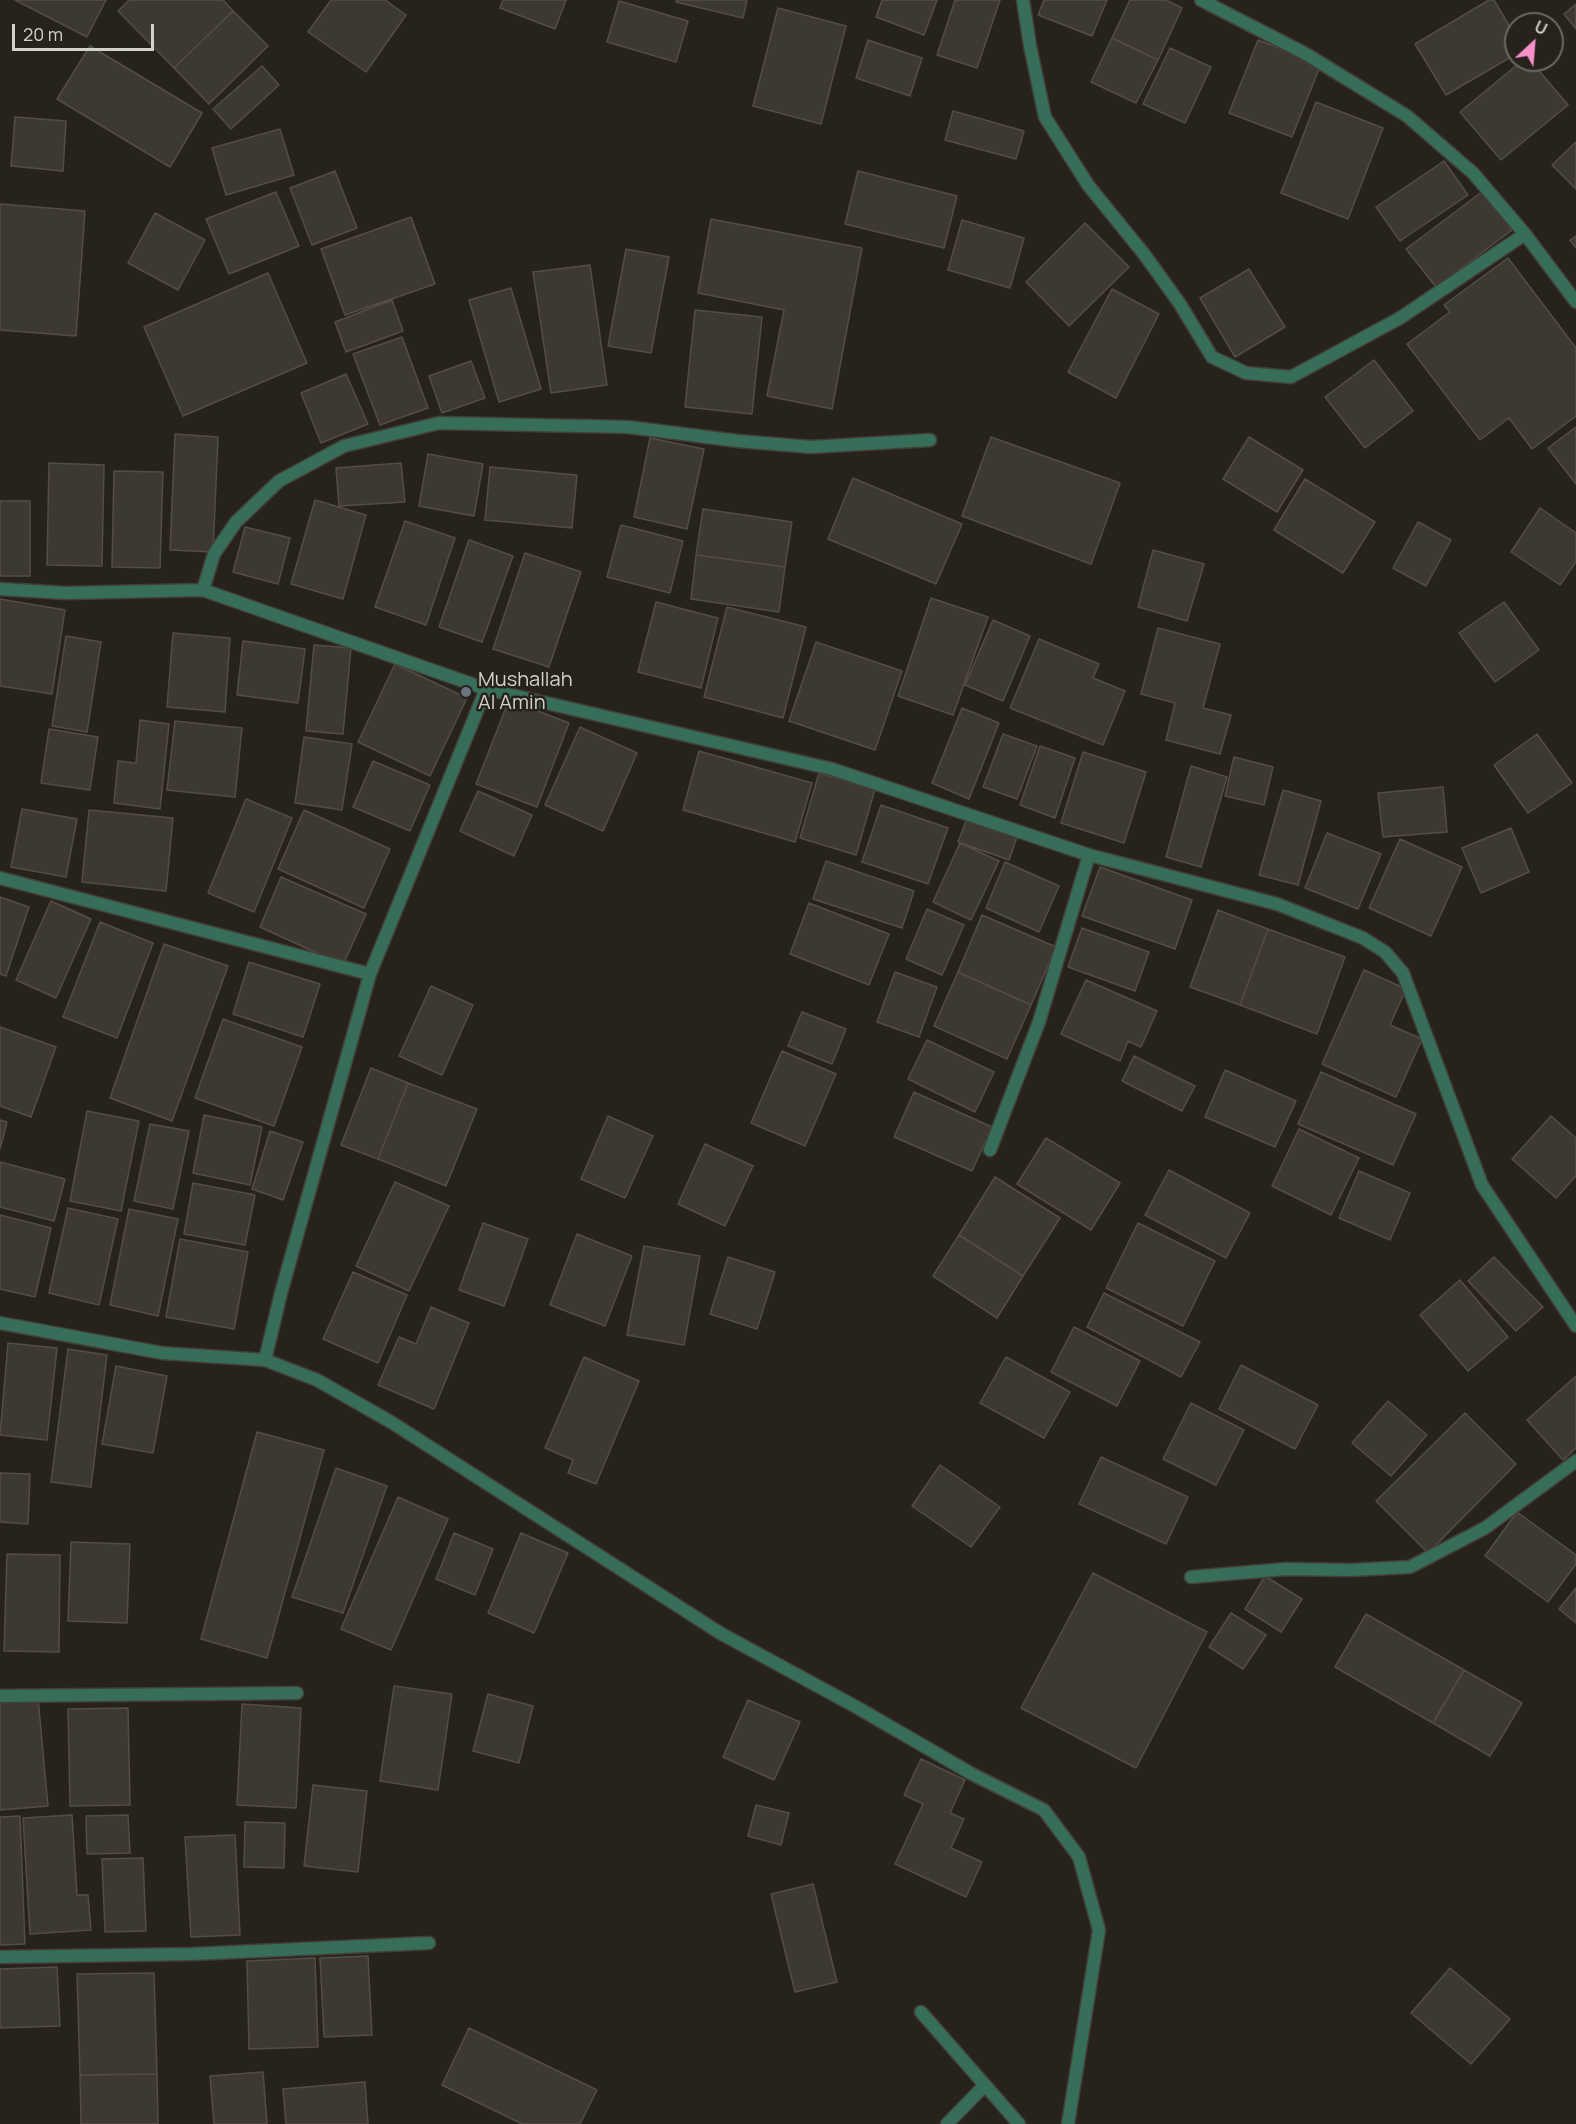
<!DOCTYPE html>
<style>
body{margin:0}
#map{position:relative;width:1576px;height:2124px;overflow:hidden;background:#27231c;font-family:Manrope,sans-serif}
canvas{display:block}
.north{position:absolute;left:1504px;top:12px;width:60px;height:60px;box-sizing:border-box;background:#27231c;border:2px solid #6c6962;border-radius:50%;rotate:26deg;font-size:16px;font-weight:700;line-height:24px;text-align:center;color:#d4d1cc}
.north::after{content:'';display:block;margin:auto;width:21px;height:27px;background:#f890cc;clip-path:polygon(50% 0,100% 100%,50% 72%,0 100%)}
.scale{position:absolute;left:12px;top:24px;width:142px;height:27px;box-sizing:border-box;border:3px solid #d4d1cc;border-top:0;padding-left:8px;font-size:18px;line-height:21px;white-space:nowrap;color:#d4d1cc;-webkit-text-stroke:4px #27231c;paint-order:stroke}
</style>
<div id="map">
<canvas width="1576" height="2124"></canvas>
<div class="north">U</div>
<div class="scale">20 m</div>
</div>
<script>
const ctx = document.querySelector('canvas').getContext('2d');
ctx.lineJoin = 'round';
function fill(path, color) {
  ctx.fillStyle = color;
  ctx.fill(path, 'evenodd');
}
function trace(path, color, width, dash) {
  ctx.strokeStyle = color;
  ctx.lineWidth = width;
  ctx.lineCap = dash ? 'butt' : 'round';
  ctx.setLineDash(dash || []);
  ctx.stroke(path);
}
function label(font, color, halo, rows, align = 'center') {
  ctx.font = font + ' Manrope,sans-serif';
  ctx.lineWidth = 5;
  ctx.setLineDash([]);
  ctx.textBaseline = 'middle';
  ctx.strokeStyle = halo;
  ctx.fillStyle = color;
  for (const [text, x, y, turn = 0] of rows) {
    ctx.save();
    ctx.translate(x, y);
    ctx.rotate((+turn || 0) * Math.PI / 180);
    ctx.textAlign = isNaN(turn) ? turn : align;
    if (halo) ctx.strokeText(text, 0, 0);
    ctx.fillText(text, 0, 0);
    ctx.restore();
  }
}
const building = new Path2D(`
 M15,0H106L87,37Z
 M129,0H223L233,11L174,68L118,11Z
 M331,0H385L406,15L366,72L308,32Z
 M503,0H566L555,29L500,8Z
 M676,0H747L743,18L676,2Z
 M882,0H937L924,35L876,17Z
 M955,0H1000L977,68L937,55Z
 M1044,0H1107L1092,36L1038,15Z
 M1130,0H1166L1182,8L1158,60L1112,38Z
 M1489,0H1494L1516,37V54L1446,95L1415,44Z
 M619,1L688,21L676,62L607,42Z
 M1576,4V29L1564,14Z
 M778,8L846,26L821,124L753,106Z
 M233,11L268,46L209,104L174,68Z
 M1112,38L1158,60L1136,103L1091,82Z
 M868,40L922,58L910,96L856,78Z
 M1258,40L1321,64L1292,137L1229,113Z
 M90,46L202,113L170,167L57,99Z
 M1170,48L1211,67L1185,123L1143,104Z
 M1523,60H1530L1568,105L1501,160L1460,112Z
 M262,66L279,85L231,129L213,109Z
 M1316,102L1383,128L1348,219L1281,193Z
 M953,111L1024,131L1016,159L945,140Z
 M15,117L66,121L63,171L11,166Z
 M280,129L294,175L226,195L212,148Z
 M1576,142V189L1552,165Z
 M1444,161L1468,195L1400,241L1376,207Z
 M335,171L357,228L312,245L290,188Z
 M858,171L957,196L944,248L845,224Z
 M1483,191L1512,230L1436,287L1406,249Z
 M276,192L299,246L229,274L206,219Z
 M0,204L85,211L76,336L0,330Z
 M155,213L205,240L178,290L128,263Z
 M411,217L435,284L345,315L321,249Z
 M711,219L862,248L832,409L767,396L784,310L698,293Z
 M962,220L1024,238L1010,288L948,270Z
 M1085,223L1129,267L1069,326L1026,282Z
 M1576,236V248L1570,240Z
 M626,249L669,257L651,353L608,346Z
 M1508,258L1576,348V416L1532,449L1509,418L1480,440L1407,344L1450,312L1444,305Z
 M590,265L607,385L551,393L533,272Z
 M1249,269L1285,327L1235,357L1200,298Z
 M268,273L307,363L183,416L144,327Z
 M511,288L541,389L499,402L469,300Z
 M1112,289L1159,314L1116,398L1068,372Z
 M392,300L403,331L346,352L335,322Z
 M695,310L762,317L752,414L685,407Z
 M402,337L428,408L380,425L353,354Z
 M1374,360L1413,411L1365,448L1325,397Z
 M471,361L485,398L442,413L429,376Z
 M346,374L368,424L321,443L301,393Z
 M1576,427V484L1548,448Z
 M175,434L218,437L213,552L170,550Z
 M991,437L1120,483L1091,564L962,516Z
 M1249,437L1303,470L1277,512L1223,479Z
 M650,438L704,449L687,529L634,517Z
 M428,454L483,464L474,516L419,506Z
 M49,463L104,465L102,566L47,565Z
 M401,463L405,502L339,506L336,468Z
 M490,467L577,475L572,528L485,520Z
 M114,471L163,472L160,568L112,567Z
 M853,478L962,524L936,584L828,539Z
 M1305,479L1375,522L1343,573L1274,530Z
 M315,500L366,515L343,599L291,584Z
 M0,501H30V576H0Z
 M1540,508L1576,533V562L1560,585L1511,552Z
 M703,509L792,522L785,567L696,555Z
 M405,521L455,538L426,625L375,607Z
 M1418,522L1451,540L1426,586L1393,568Z
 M621,525L683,541L670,593L607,577Z
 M245,527L290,538L278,584L233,572Z
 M469,540L513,556L482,642L439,627Z
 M1153,550L1204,564L1187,621L1138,607Z
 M525,553L581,572L549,667L493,649Z
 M696,555L785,567L779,612L691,599Z
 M931,598L988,617L953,715L898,696Z
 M0,599L65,610L52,694L0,686Z
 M656,602L718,618L701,688L638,672Z
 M1504,602L1539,650L1495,682L1459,633Z
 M727,607L806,627L783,718L704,697Z
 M993,620L1030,636L1003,701L965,685Z
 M1158,628L1220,644L1203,708L1231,715L1220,754L1166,740L1175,703L1141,694Z
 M173,633L230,638L225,712L167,707Z
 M66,636L101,642L87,732L52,726Z
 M1039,639L1099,664L1093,678L1125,691L1103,745L1010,708Z
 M243,641L305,649L298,703L237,695Z
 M816,642L902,671L875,750L789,721Z
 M314,645L351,648L343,734L306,731Z
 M395,664L467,698L430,776L358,742Z
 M509,700L569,723L537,807L476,784Z
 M962,708L999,723L969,799L932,783Z
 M140,720L169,724L160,809L114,803L118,761L136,763Z
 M175,721L242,728L235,797L167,790Z
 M580,727L637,753L603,831L545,805Z
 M49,729L98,737L90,790L41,783Z
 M1003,734L1037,746L1017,799L983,787Z
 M1537,734L1572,783L1528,813L1494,765Z
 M304,737L352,744L342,810L295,803Z
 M1040,746L1075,758L1055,818L1020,805Z
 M699,751L812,783L795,842L683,810Z
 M1083,752L1146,772L1124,843L1061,823Z
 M1234,757L1273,767L1264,805L1225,796Z
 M373,761L430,785L410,831L353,807Z
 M1191,766L1227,777L1201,867L1166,857Z
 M819,773L875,789L856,855L800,838Z
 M1443,787L1447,832L1383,837L1378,793Z
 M1283,790L1321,801L1298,885L1259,875Z
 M478,791L532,815L514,856L460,831Z
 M246,799L292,818L254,912L208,893Z
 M881,805L948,828L928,884L862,862Z
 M22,809L77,819L66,877L11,867Z
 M89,810L173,818L166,891L82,882Z
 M304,810L390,849L364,908L278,869Z
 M968,816L1018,834L1009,860L958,842Z
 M1511,828L1529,872L1481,893L1462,848Z
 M1327,833L1381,854L1358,909L1305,888Z
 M1400,839L1462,867L1431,936L1369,908Z
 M960,843L999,861L971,920L933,902Z
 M826,861L914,891L902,928L813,899Z
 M1005,862L1059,886L1039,932L986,908Z
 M1100,867L1192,900L1175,949L1082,916Z
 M281,877L366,914L343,965L260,927Z
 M0,897L29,907L6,976L0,974Z
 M51,901L91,919L56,998L16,980Z
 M809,903L889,934L869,985L790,954Z
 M927,909L964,925L942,975L906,959Z
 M1218,910L1268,929L1240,1005L1190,987Z
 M982,915L1056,947L1031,1005L958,972Z
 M100,922L153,943L117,1038L63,1017Z
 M1082,928L1149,952L1135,991L1068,967Z
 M1268,929L1345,957L1317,1034L1240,1005Z
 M164,944L228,966L172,1121L110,1098Z
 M249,962L320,984L303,1037L233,1014Z
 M1364,970L1406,989L1390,1025L1422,1039L1396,1097L1322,1064Z
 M895,972L937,987L919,1037L877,1022Z
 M958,972L1031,1005L1007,1059L934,1026Z
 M1086,980L1157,1011L1141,1047L1128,1041L1120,1061L1061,1034Z
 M431,986L473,1005L442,1075L399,1056Z
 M802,1012L846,1029L832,1064L788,1046Z
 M223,1019L302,1047L274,1126L195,1098Z
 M0,1027L56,1047L31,1117L0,1106Z
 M927,1040L994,1072L975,1112L908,1079Z
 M782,1051L836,1074L805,1146L751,1123Z
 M1134,1056L1195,1086L1182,1111L1122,1081Z
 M371,1068L408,1083L378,1159L341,1145Z
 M1225,1070L1296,1101L1275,1147L1205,1117Z
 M1321,1072L1416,1114L1393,1165L1298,1124Z
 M408,1083L477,1109L446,1186L378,1159Z
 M914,1092L992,1127L972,1171L894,1137Z
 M87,1111L139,1121L121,1211L70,1201Z
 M204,1115L262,1127L250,1185L193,1173Z
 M608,1116L653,1136L625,1198L581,1179Z
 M1551,1116L1576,1138V1176L1556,1198L1512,1159Z
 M0,1120L7,1122L0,1149Z
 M150,1124L189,1131L173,1209L134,1201Z
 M1299,1129L1359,1158L1331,1215L1272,1186Z
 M270,1131L303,1142L283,1200L252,1189Z
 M1046,1138L1120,1183L1091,1230L1017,1184Z
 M705,1144L753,1166L725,1226L678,1204Z
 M0,1162L65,1179L54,1221L0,1207Z
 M1169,1170L1250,1213L1226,1258L1145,1215Z
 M1359,1171L1410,1193L1390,1240L1339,1218Z
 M995,1177L1060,1218L1023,1276L959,1235Z
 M395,1182L449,1206L409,1291L356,1266Z
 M193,1183L255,1195L245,1245L184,1234Z
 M68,1208L118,1219L99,1305L49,1293Z
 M129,1209L178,1219L158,1316L110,1305Z
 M0,1215L51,1228L35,1297L0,1289Z
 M483,1223L528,1239L504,1306L459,1290Z
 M1138,1223L1215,1261L1183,1326L1106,1288Z
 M577,1234L632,1256L605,1326L550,1305Z
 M959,1235L1023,1276L997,1318L933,1276Z
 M180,1239L248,1252L234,1329L166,1317Z
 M644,1246L700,1256L684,1345L627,1335Z
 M728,1257L775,1272L757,1329L710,1314Z
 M1494,1257L1543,1307L1516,1331L1468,1281Z
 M353,1272L407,1295L378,1363L323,1339Z
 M1460,1280L1508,1337L1468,1371L1420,1315Z
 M1104,1293L1200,1342L1181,1377L1087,1327Z
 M431,1307L469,1323L434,1409L378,1385L399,1337L416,1344Z
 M1074,1327L1140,1361L1117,1406L1051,1372Z
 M8,1343L57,1348L47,1440L0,1435Z
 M68,1349L107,1355L91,1487L51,1482Z
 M584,1357L639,1381L596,1484L568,1473L573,1460L545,1448Z
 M1006,1357L1070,1392L1044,1438L980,1403Z
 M1241,1365L1318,1405L1295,1449L1219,1409Z
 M116,1366L167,1376L153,1453L102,1444Z
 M1576,1376V1448L1563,1460L1527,1420Z
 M1388,1401L1427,1435L1391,1476L1352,1443Z
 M1191,1403L1244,1430L1216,1485L1163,1459Z
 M1465,1413L1516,1464L1428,1553L1376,1501Z
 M257,1432L324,1450L267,1658L201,1639Z
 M1101,1457L1188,1497L1166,1544L1079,1504Z
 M940,1465L1000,1507L971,1547L912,1506Z
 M336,1468L387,1486L343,1613L292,1597Z
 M0,1473L30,1474L28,1524L0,1522Z
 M398,1497L448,1519L391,1650L341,1629Z
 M1517,1512L1576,1555V1564L1548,1602L1485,1556Z
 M454,1533L493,1549L475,1595L436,1579Z
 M521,1533L568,1553L534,1633L488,1613Z
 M71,1542L130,1544L127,1623L68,1621Z
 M7,1554L60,1555L59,1652L4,1651Z
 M1093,1573L1207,1632L1136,1768L1021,1708Z
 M1265,1576L1302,1599L1281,1632L1245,1609Z
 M1576,1588V1623L1559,1609Z
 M1231,1613L1266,1635L1243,1669L1209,1647Z
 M1366,1614L1464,1670L1433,1723L1335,1667Z
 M1464,1670L1522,1703L1490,1756L1433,1723Z
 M394,1686L452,1694L438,1790L380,1781Z
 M488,1694L533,1706L519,1763L473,1751Z
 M38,1698L48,1806L0,1810V1701Z
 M748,1700L800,1722L774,1780L723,1757Z
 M242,1704L301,1708L296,1808L237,1805Z
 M128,1708L130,1805L70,1806L68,1709Z
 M921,1759L965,1780L950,1813L964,1819L951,1848L982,1862L966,1897L895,1864L923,1804L904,1795Z
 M313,1785L367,1791L358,1872L304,1866Z
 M756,1805L789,1813L781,1845L748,1836Z
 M72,1815L77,1895H88L91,1930L30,1934L23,1818Z
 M128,1815L130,1853L87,1854L86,1816Z
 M20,1816L25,1944L0,1945V1817Z
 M245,1822L285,1823L284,1868L244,1867Z
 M235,1835L240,1935L191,1937L185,1837Z
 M143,1858L146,1931L105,1932L102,1859Z
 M813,1884L837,1982L795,1992L771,1894Z
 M368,1956L372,2035L324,2037L320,1958Z
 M315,1958L318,2047L249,2049L247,1961Z
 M57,1967L60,2026L0,2028V1969Z
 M1450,1968L1510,2019L1471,2064L1411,2013Z
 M154,1973L157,2074L80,2075L77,1974Z
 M469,2028L597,2090L580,2124H522L442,2085Z
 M263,2072L267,2124H214L210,2076Z
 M157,2074L158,2124H81L80,2075Z
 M365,2082L368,2124H286L283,2089Z`);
const street = new Path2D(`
 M1023,0L1030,46L1045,117L1088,185L1144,254L1180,304L1212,357L1246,373L1291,377L1400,318L1525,234
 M1201,0L1306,54L1407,116L1473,173L1525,234L1576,302
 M0,589L66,593L203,590L486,689L370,974L281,1293L265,1360
 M203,590L214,554L236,522L279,481L344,446L439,423L628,427L738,441L811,447L930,440
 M486,689L832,769L1089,855L1277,904L1363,938L1385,952L1403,973L1482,1185L1576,1326
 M0,878L370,974
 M990,1150L1039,1022L1089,855
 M0,1323L162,1353L265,1360L317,1380L391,1422L720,1633L858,1708L972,1774L1044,1810L1079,1857L1099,1930L1068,2124
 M1191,1577L1286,1569L1350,1570L1410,1567L1485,1528L1576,1461
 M0,1696L297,1693
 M0,1957L192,1954L429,1943
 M921,2012L1019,2124
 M947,2124L985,2085`);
const markers = [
 [466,692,6,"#6b7280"]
];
const poiNames = [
 ["Mushallah",478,680],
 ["Al Amin",478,703]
];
fill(building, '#3e3832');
trace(building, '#544d47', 1.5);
trace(street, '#433f38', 15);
trace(street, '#366e5a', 12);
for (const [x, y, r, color] of markers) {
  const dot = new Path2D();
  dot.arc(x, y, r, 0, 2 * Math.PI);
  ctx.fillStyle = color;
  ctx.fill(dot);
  trace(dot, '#27231c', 2);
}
label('20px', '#d4d1cc', '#27231c', poiNames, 'left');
</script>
